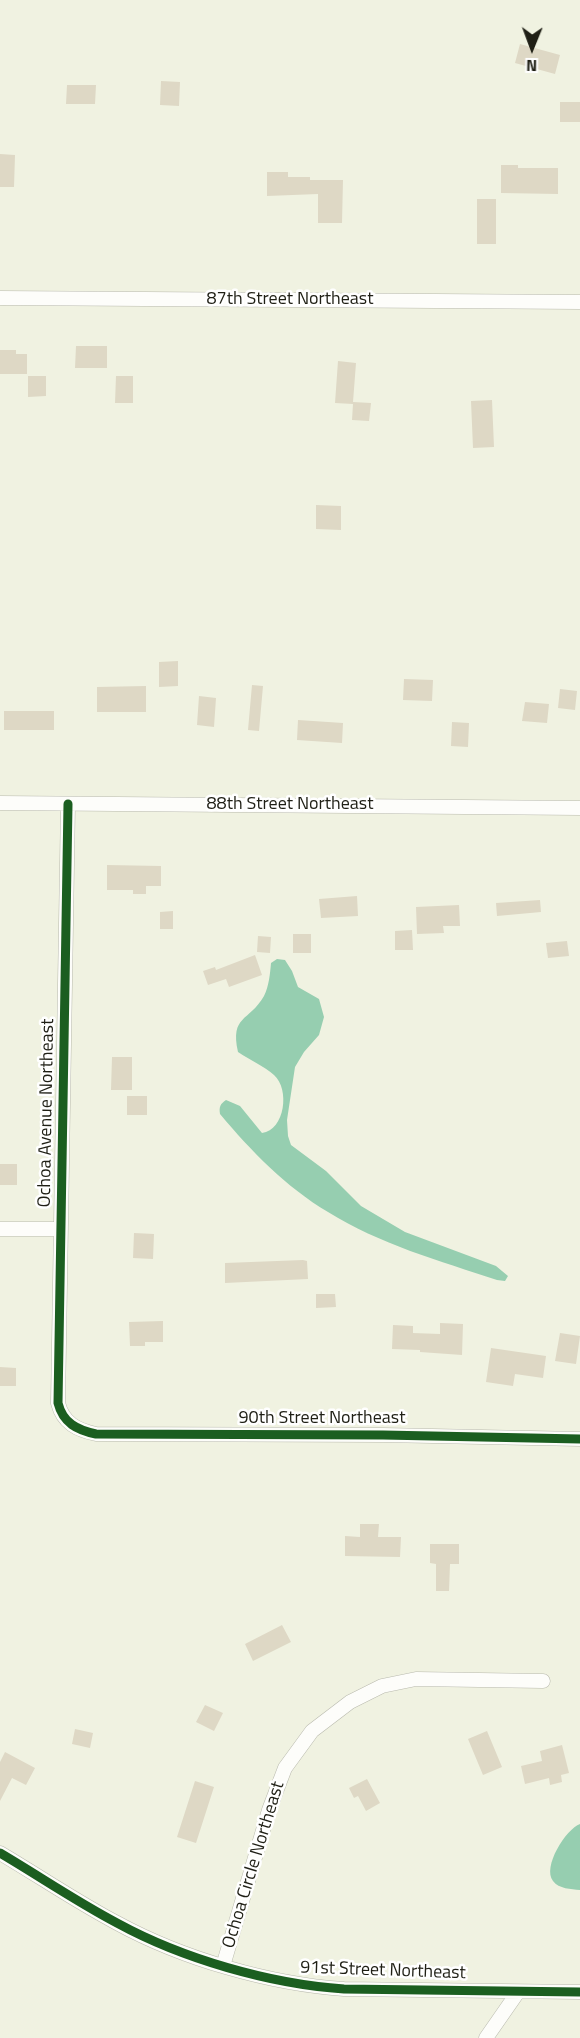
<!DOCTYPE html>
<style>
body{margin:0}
#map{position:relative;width:580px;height:2038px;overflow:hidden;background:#f0f2e1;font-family:"Titillium Web",sans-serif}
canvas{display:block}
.north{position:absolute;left:502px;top:18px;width:60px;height:60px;-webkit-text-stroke:4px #fff;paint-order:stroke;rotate:181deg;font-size:16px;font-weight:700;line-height:24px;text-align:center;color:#1f1f15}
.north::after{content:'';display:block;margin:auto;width:21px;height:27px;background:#1f1f15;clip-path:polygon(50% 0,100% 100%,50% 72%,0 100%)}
</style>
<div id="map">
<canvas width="580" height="2038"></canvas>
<div class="north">N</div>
</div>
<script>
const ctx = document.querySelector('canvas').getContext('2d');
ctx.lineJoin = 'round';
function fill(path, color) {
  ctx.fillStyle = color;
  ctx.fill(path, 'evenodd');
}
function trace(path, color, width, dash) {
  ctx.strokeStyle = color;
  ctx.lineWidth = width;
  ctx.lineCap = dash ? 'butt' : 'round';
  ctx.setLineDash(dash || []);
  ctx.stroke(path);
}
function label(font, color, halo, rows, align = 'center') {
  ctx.font = font + ' "Titillium Web",sans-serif';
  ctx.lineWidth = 5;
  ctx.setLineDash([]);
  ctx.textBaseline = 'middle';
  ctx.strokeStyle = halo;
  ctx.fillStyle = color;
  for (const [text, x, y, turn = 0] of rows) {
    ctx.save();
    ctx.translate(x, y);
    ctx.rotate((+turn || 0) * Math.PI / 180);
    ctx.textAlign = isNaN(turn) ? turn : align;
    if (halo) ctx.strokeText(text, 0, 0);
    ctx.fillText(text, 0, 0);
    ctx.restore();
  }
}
const water = new Path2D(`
 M277,959L285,960L292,971L298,987L319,999L324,1017L319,1035L304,1052L295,1067L287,1120L288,1136L291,1145L326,1171L361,1206L405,1232L496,1266L508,1276L505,1281L497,1280C440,1261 379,1244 328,1212C286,1187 251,1151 220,1114C219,1107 220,1104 226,1100L240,1106L262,1133C285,1130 290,1089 274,1075C264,1066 250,1060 238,1052C230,1015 249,1022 264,996C269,986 270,974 271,963Z
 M580,1824V1890C571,1889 559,1889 553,1881C542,1867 566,1829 580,1824Z`);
const building = new Path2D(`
 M520,44L560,55L555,74L515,63Z
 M161,81L180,82L179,106L160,105Z
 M67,85H96L95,104H66Z
 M560,102H580V122H560Z
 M0,154L15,155L14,187H0Z
 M501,165H518V168H558V194L501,193Z
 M267,172H288V177H310V180H343L342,223H318V194L267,196Z
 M477,199H496V244H477Z
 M76,346H107V368H75Z
 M0,350H16V354H27V374H0Z
 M338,361L356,363L353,402L371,403L369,421L352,420L353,404L335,403Z
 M28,376H46V396L28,397Z
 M116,376H133V403H115Z
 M492,400L494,447L473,448L471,401Z
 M316,505L341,506V530L316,529Z
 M178,661V686L159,687V662Z
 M404,679L433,680L432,701L403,700Z
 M252,685L263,686L259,731L248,730Z
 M146,686V712H97V687Z
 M560,689L577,691L575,710L558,708Z
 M199,696L216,698L214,727L197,725Z
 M525,702L549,704L547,723L522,721Z
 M4,711H54V730H4Z
 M298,720L343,723L342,743L297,740Z
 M452,722L469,723L468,747L451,746Z
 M107,865L161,866V886H146V894H133V890H107Z
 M357,896L358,916L321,918L319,899Z
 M540,900L541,912L497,916L496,903Z
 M459,905L460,926H443L444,933L417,934L416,907Z
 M173,911V929H160V912Z
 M412,930L413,950H395V931Z
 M293,934H311V953H293Z
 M258,936L271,937L270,953L257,952Z
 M567,941L569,956L548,958L546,943Z
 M255,955L262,975L229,987L226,979L208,985L203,971L215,967L216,970Z
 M112,1057H132V1090H111Z
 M127,1096H147V1115H127Z
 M0,1164H17V1185H0Z
 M134,1233L154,1234L153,1259L133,1258Z
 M303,1260L307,1261L308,1279L225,1283V1263Z
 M316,1294H335L336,1307L316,1308Z
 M163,1321V1342H145V1346H130L129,1322Z
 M440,1323L463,1324L462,1355L420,1352V1350L392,1349L393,1325L413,1326V1333L440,1334Z
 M560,1333L580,1336L576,1364L555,1361Z
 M491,1348L546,1356L543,1378L515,1374L513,1386L486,1382Z
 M0,1367L16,1368V1386H0Z
 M360,1524H379L378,1537H401L400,1557L345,1556V1536L360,1537Z
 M430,1544H459V1564H450L449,1591H436V1564L430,1563Z
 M282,1625L291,1642L253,1661L245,1644Z
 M205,1705L223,1713L214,1731L196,1722Z
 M75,1729L93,1733L90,1748L72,1744Z
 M487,1731L502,1767L483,1775L468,1739Z
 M562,1745L569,1773L561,1775L562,1782L550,1785L549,1778L525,1784L521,1766L542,1761L540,1751Z
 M5,1752L35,1768L26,1785L12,1778L0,1801V1762Z
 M367,1779L380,1803L366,1811L358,1796L354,1798L349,1788Z
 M195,1781L214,1787L196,1843L177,1837Z`);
const street = new Path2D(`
 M0,298L580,302
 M0,803L580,808
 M68,804L58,1403C63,1423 77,1430 96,1434L383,1435L580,1439
 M0,1229H61
 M0,1853C39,1876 77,1902 117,1923C183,1959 270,1984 344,1989L580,1992
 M223,1966L269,1810L285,1768L312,1731L350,1702L382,1686L416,1679L543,1681
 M486,2038L518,1992`);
const cycleway = new Path2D(`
 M68,804L58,1403C63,1423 77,1430 96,1434L383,1435L580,1439
 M0,1853C39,1876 77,1902 117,1923C183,1959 270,1984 344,1989L580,1992`);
const streetNames = [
 ["87th Street Northeast",290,300],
 ["88th Street Northeast",290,805],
 ["Ochoa Avenue Northeast",47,1113,-89],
 ["90th Street Northeast",322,1419],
 ["Ochoa Circle Northeast",254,1865,-73],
 ["91st Street Northeast",383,1971,2]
];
fill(water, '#96ceb0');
fill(building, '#ded8c5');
trace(street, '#b8b9ad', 15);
trace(street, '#fdfdfa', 14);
trace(cycleway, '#1b5e20', 9);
label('18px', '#1f1f15', '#fff', streetNames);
</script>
